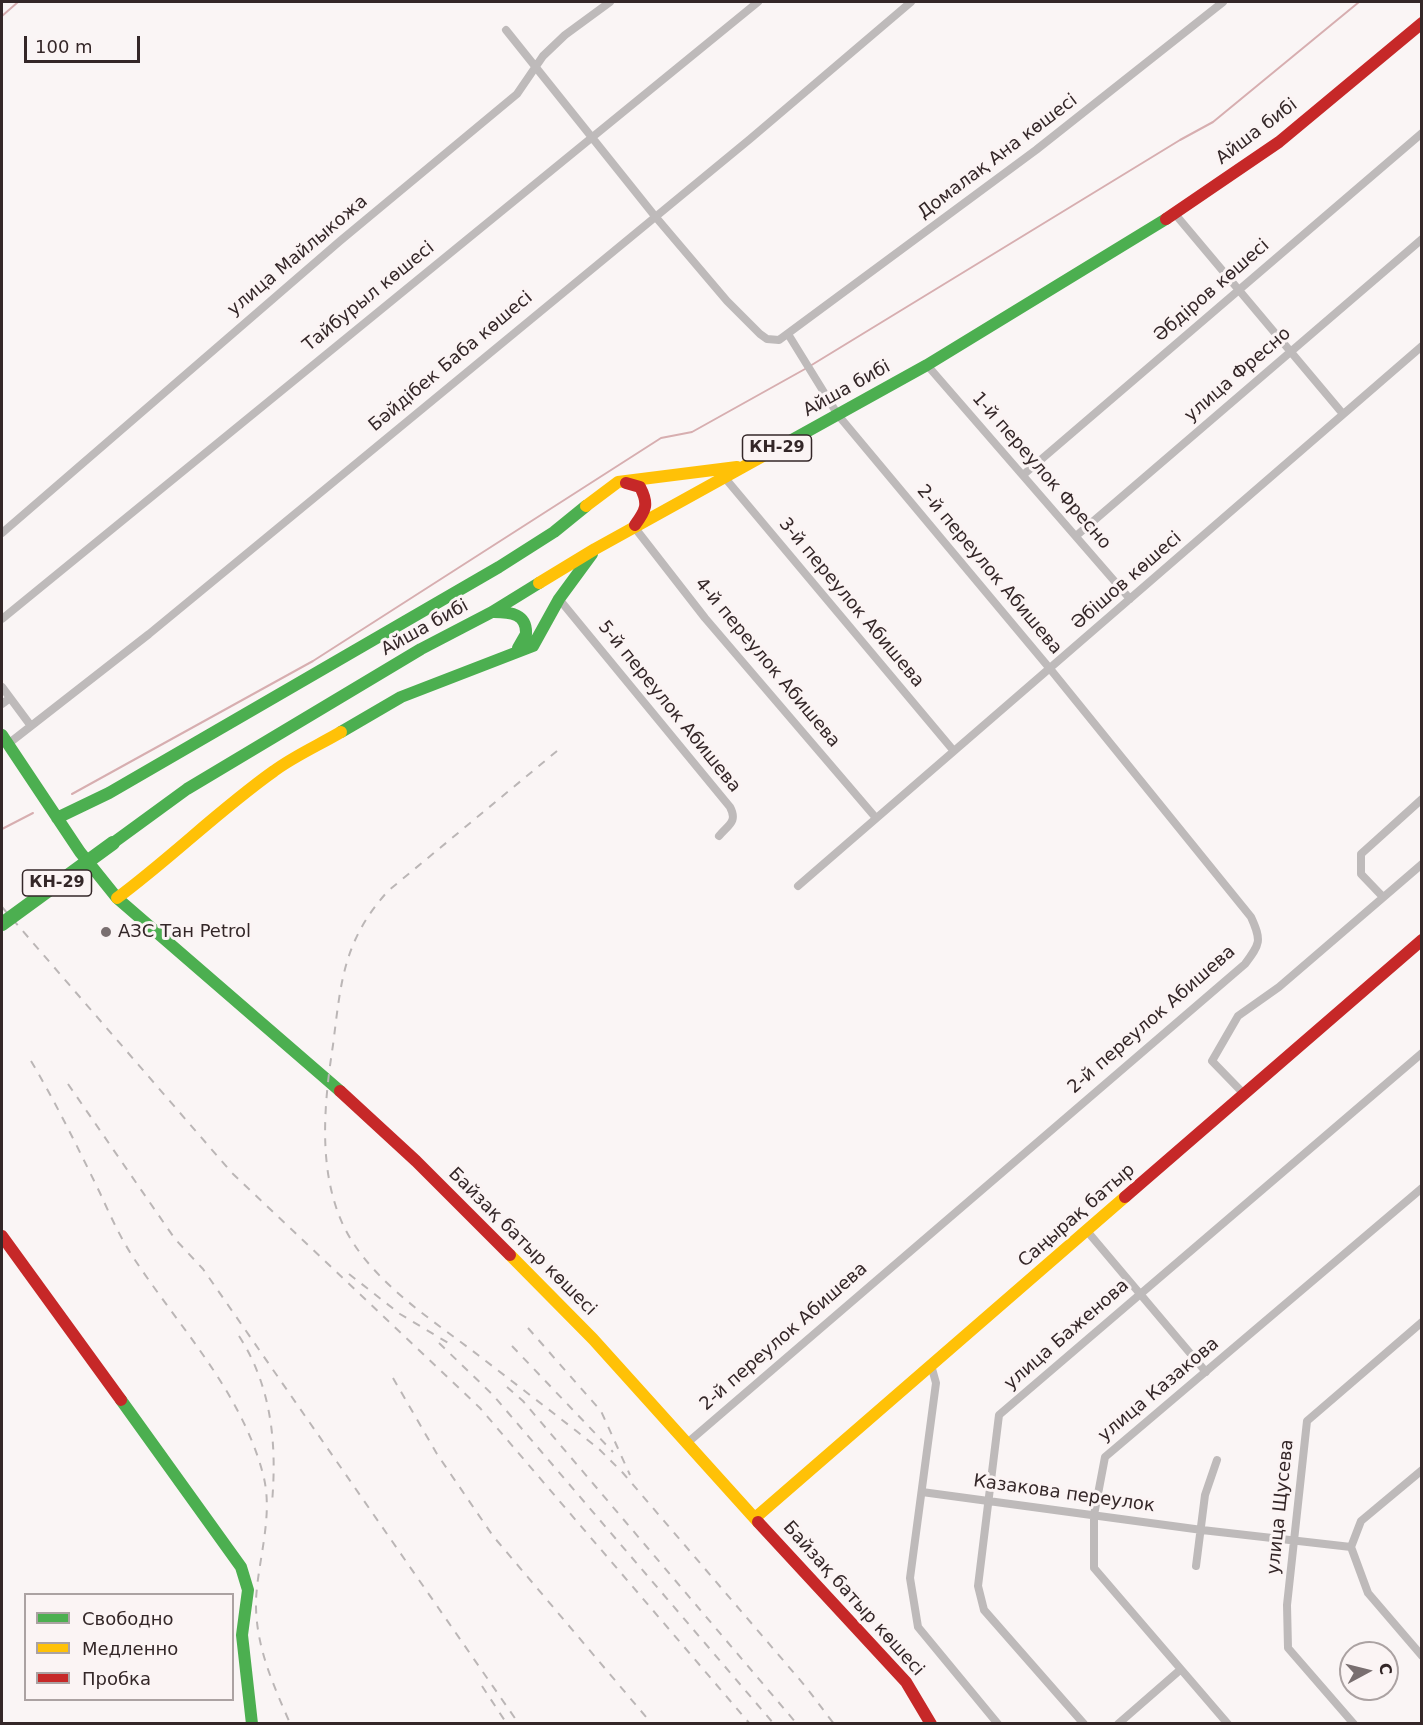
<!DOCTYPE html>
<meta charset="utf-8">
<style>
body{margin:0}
#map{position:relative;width:1423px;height:1725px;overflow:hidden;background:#faf5f5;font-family:"DejaVu Sans",sans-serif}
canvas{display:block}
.frame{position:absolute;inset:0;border:3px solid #342728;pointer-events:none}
.legend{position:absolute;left:24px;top:1593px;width:210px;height:108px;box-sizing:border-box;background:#fbf4f4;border:2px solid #aba2a2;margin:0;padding:8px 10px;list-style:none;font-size:18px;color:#342728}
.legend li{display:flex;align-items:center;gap:12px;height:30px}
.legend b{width:30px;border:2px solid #aba2a2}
.north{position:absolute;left:1339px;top:1641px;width:60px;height:60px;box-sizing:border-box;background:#fbf4f4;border:2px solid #aba2a2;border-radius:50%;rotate:83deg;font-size:16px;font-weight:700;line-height:24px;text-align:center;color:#342728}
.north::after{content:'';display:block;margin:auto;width:21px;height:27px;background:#796f70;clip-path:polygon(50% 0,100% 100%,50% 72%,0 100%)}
.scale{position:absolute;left:24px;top:36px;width:116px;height:27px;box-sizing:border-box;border:3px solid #342728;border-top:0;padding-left:8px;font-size:18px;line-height:21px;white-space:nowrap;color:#342728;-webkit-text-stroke:4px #fbf4f4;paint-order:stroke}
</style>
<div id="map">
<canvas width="1423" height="1725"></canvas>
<div class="frame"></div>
<ul class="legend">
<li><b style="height:8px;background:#4caf50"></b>Свободно</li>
<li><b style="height:8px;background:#ffc107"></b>Медленно</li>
<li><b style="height:8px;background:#c62828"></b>Пробка</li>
</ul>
<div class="north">С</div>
<div class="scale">100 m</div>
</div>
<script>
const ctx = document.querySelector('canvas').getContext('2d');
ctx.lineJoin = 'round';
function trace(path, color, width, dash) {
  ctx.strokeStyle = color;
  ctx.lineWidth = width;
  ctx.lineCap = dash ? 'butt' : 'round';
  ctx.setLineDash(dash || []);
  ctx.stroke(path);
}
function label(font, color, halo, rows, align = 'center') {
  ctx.font = font + ' "DejaVu Sans",sans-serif';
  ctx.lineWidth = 6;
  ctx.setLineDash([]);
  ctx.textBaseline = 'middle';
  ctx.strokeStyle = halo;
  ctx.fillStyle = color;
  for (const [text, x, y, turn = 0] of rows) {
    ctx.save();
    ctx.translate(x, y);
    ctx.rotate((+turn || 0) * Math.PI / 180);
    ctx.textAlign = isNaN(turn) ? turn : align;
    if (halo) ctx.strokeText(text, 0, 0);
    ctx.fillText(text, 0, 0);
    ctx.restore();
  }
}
const stream = new Path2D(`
 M2,16L18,2
 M810,366L1180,140L1213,122L1359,2
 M72,794L313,661L661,438L692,432L805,369
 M2,829L33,813`);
const street = new Path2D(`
 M506,30L654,215L727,301L760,334L767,339L779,340L1036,150L1223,2
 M1175,214L1343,414
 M927,365L1130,599
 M1023,475L1422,133
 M725,478L953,750
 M635,528L705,618L876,818
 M2,533L340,241L517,94L543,56L565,35L610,2
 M1076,536L1422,239
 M559,599L730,807C738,822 728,825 719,836
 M2,619L758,2
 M2,687L31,726
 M2,704L10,698
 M8,744L149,634L750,139L911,2
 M798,886L1422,346
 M1383,897L1361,874V854L1422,799
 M1244,1094L1212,1061L1238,1016L1279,987L1422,864
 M1087,1231L1206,1372
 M931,1365L936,1383L910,1578L918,1627L998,1724
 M686,1444L1245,964C1260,944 1262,941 1251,917L1051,670L838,415L788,334
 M1422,1470L1361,1521L1351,1547L1368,1593L1422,1656
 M922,1492L1202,1530L1351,1547
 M1196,1566L1205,1495L1217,1460
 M1084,1724L984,1610L978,1586L999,1415L1422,1053
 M1118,1724L1180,1670
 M1228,1724L1094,1568V1515L1105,1457L1422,1188
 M1354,1724L1288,1648L1287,1605L1307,1421L1422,1322`);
const fast = new Path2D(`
 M781,446L927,365L1166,219
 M494,612C511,612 527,614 526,634L518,648
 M341,732L401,697L533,646L559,599L592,554
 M2,735L80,852L117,898L340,1091
 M57,818L109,793L499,567L554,532L586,506
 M113,843L187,789L421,649L492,612L539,583
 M121,1400L241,1567L248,1590L242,1635L252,1724`);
const slow = new Path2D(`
 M586,506L618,482L737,467
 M539,583L595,549L781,446
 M117,898C171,858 219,810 274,771C294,756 319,745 341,732
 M510,1255L593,1339L758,1522
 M755,1518L1125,1197`);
const jam = new Path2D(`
 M1166,219L1279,142L1422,23
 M626,483L640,487C649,504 646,510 635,525
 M340,1091L416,1161L510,1255
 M1125,1197L1422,940
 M2,1236L121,1400
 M758,1522L906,1682L931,1724`);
const rail = new Path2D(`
 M557,751L388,891C343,941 341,982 333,1045C325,1097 319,1156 336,1207C357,1273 426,1315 478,1355C518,1386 559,1417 599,1449L623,1473L806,1687L834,1724
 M2,907L232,1173L480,1408L750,1724
 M31,1061C56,1103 78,1148 100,1193C110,1215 120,1237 133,1257C179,1327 241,1391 263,1474C274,1515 258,1559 256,1600C255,1644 272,1682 289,1721
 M68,1084L175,1239L203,1269L519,1724
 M349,1274L400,1314L450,1344
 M528,1328L601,1411L630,1475
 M239,1336C272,1387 277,1445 272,1503
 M439,1343L493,1395L774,1724
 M512,1346L613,1452
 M393,1378L437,1454L493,1536L652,1724
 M507,1387L523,1401L797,1724
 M482,1686L507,1724`);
const fastBridge = new Path2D(`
 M2,924L113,843`);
const markers = [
 [106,932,6,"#796f70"]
];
const shields = [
 [777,448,69],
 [57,883,69]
];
const shieldNames = [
 ["КН-29",777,448],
 ["КН-29",57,883]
];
const streetNames = [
 ["Айша бибі",1257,132,-37],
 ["Домалақ Ана көшесі",998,157,-37],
 ["улица Майлыкожа",298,256,-40],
 ["Әбдіров көшесі",1212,291,-41],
 ["Тайбурыл көшесі",369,297,-39],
 ["Бәйдібек Баба көшесі",451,362,-40],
 ["улица Фресно",1238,375,-41],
 ["Айша бибі",847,389,-29],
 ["1-й переулок Фресно",1041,471,49],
 ["2-й переулок Абишева",989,570,50],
 ["Әбішов көшесі",1127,581,-41],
 ["3-й переулок Абишева",851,603,50],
 ["Айша бибі",425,628,-29],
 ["4-й переулок Абишева",767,663,50],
 ["5-й переулок Абишева",669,707,51],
 ["2-й переулок Абишева",1152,1020,-41],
 ["Саңырақ батыр",1077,1216,-41],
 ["Байзақ батыр көшесі",522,1242,45],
 ["улица Баженова",1067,1335,-41],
 ["2-й переулок Абишева",784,1337,-41],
 ["улица Казакова",1159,1390,-40],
 ["Казакова переулок",1064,1494,8],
 ["улица Щусева",1281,1507,-84],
 ["Байзақ батыр көшесі",853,1599,48]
];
const poiNames = [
 ["АЗС Тан Petrol",118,932]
];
trace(stream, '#d7aeb0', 2);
trace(street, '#bebaba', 8);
trace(fast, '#4caf50', 12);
trace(slow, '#ffc107', 12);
trace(jam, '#c62828', 12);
trace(rail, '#bbb6b6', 2, [8, 8]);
trace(fastBridge, '#4caf50', 14);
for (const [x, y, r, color] of markers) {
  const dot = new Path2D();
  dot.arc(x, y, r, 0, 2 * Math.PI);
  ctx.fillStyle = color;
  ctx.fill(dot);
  trace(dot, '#fbf4f4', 2);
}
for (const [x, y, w] of shields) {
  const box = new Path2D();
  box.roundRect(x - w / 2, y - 13, w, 26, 4.5);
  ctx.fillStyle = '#fbf4f4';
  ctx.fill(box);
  trace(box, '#342728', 1.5);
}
label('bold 16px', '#342728', null, shieldNames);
label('18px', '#342728', '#fbf4f4', streetNames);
label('18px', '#342728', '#fbf4f4', poiNames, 'left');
</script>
